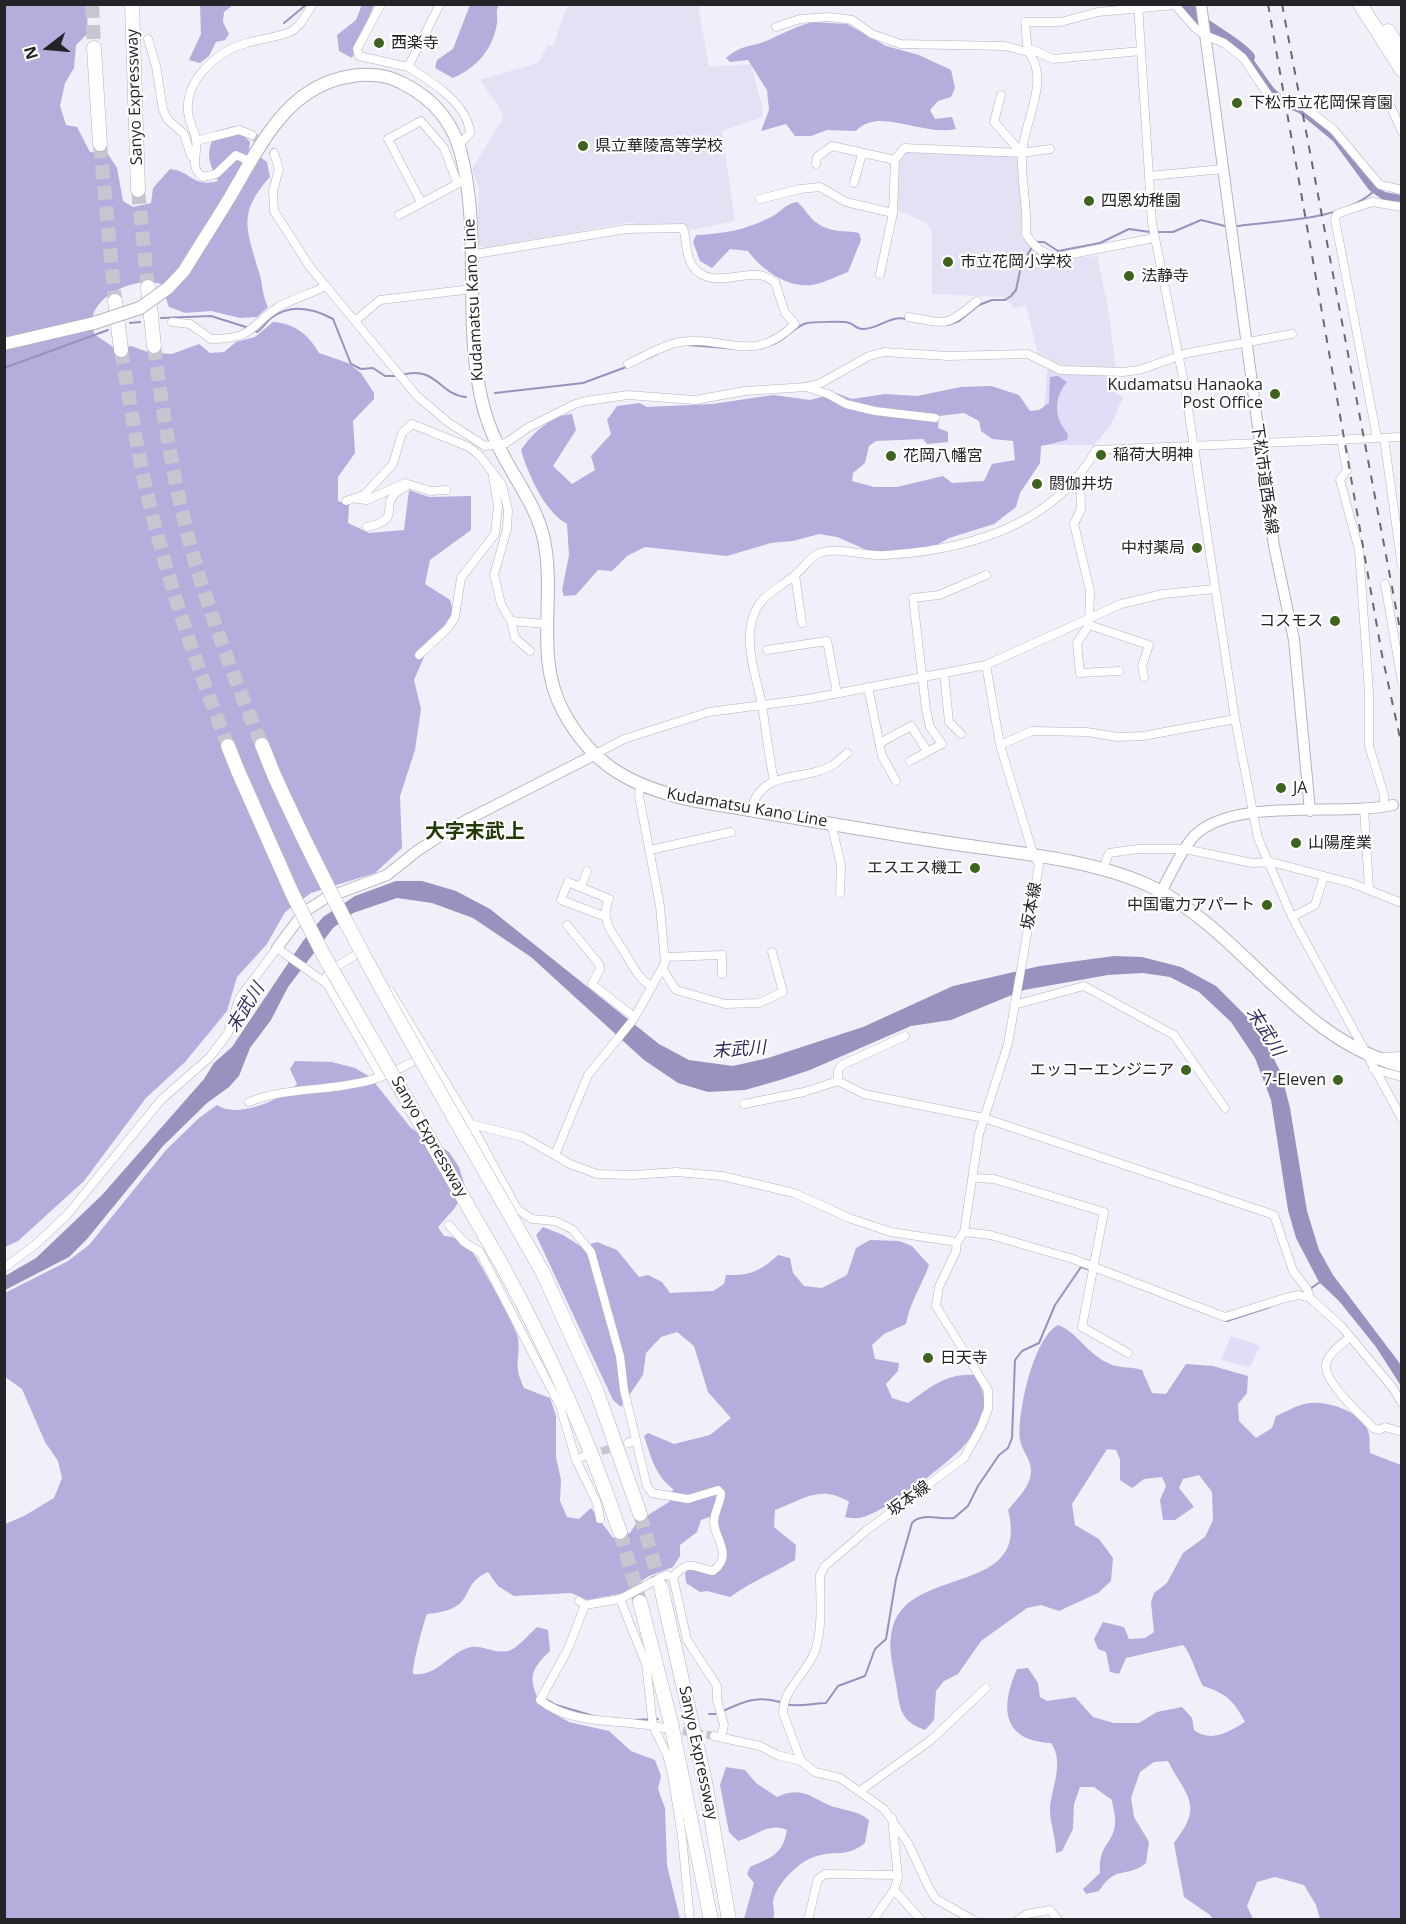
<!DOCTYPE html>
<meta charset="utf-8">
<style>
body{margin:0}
#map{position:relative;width:1406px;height:1924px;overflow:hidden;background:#f0effa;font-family:"Open Sans",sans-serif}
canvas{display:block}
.frame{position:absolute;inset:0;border:6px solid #242428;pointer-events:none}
.north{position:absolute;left:18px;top:18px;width:60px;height:60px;-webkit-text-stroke:4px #fff;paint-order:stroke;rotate:254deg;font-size:16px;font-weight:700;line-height:24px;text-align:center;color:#242428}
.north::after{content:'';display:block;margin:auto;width:21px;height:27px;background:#242428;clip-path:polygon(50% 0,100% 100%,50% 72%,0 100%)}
</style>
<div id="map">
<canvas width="1406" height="1924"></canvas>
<div class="frame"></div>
<div class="north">N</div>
</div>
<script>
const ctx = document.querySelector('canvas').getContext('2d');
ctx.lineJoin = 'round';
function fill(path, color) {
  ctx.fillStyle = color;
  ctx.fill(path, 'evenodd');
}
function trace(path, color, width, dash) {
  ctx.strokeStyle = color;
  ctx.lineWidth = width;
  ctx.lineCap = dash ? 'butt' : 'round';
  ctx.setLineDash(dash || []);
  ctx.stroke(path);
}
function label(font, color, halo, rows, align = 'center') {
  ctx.font = font + ' "Open Sans","Noto Sans JP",sans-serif';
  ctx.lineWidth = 4.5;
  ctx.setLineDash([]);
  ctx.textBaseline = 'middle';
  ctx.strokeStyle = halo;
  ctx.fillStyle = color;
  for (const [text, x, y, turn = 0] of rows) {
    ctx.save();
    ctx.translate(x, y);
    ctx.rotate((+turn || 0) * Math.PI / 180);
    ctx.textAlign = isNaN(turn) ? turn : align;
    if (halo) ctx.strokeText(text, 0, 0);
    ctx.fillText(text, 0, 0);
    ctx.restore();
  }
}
const built = new Path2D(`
 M570,5H698L709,67L751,64L763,110L762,117L722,131L735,221L687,231L635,226L633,222L484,248L479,245L477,241L479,188L472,169L503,118L499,107L480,80L538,63L548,45L553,46L565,11Z
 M907,150L1014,154L1018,160L1023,217L1021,236L1033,249L1053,260L1097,256L1108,307L1116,369L1073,370L1038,354L1026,305L1015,308L1003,297L932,294V232L926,223L898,210V158Z`);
const green = new Path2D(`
 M1048,367C1069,376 1089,375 1111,374L1110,390L1123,397L1111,425L1094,445H1037V414L1044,407Z
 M1231,1336L1260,1346L1250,1367L1221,1360Z`);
const forest = new Path2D(`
 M5,5H88L87,34L76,45L74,68L65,83L60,106L66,125L77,127L90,152L108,154L117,168L123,201L133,207L151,203L153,188L170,169C192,171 192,188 218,181C207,159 206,153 216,131L235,126L250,142L249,149L267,162L270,177C237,213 247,230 259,272C263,284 262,296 268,307L257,317L240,318L211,311L185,313L169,307L161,284C140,276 100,292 93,315C92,320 94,329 94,334L116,349L131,346L148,352L172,354L199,344L210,353L224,352L236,342L255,337L273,322C294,323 309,335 319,353L348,363L361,373L374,393V399L353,421L355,453L338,477V501L349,505L348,523L369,533L404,530L409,490L429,497L471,496V530L430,560L425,584L450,600L454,615L431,641L414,680L421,709L415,750L400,796L402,848L375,873L311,893L285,912L267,944L237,977L227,1011L185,1062L146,1098L84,1181L18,1241L5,1247Z
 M200,5H233L224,12L223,22L229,34L225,40L216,42L209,56L200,63L189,60L201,34Z
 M360,5H374L352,58L339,51L337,35L356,20L361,7Z
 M470,5H499C495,11 498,16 497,23C493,50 476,68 453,78L435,68L437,60L453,49Z
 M812,22L847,24L886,46L919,55L951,70L955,88L951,97L938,101L930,110L935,119L952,117L956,129C922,137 879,106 856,131L827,130L811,136H795L786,124L761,131L769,110L767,90L748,60L730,62L726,58C743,44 748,48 766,41C782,34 795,27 812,22Z
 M797,202C805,208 809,218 817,223C830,233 844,230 859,233L861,240L848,272C837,276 824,283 812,285C787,288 762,270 748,251L730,249L712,268L700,261L693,242L696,235C723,234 745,230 769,218C781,213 784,204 797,202Z
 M1058,376L1067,382C1053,399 1054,418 1068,434L1067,440L1041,446L1040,463L1020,493L1016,507L994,524L949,538L923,553L869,551L837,537L819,534L793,541L771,543L727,556L645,547L627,556L612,571L598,570L576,595L564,596L562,590L569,555L567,524C544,511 528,474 521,450C532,434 551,415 572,414L576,430L553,466L572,484L595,470L591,456L611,434L607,420L617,406L639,403L647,407L712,404L773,395L810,400L836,393L852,399L885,394L917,396L961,387L991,386L1019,395L1030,411L1039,410L1049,403L1050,377ZM964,413L979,421L981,431L992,439L1013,441L1015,460L992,464L984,481L952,483L943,476L897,487H874L852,481L853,473L865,463L869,446L876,441L923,439L927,444L948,442V432L938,428L939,416Z
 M295,1061L332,1062L355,1068L370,1077L411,1128L449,1152L459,1167L466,1190L454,1209L438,1227L444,1236C453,1236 462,1240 469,1247C476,1255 517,1329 518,1338C521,1362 512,1361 524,1388L550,1398L556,1416V1457L561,1480L560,1501L567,1517L579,1519L591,1508L613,1538L630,1533L637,1522L669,1502L673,1489C655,1475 651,1457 644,1436L648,1433L674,1444L710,1435L731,1418L708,1392L694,1346L677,1332L661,1337L646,1353L643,1375L621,1407L613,1400L536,1235L543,1227L563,1235L582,1247L597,1242L617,1250L639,1277L648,1275L662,1282L670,1293L713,1291L724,1284L726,1275C749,1276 761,1271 778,1255L790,1258L793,1273L804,1286L822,1288L847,1275L856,1248L870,1240L899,1241L912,1246L929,1265C922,1285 909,1304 906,1324L884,1334L872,1345L875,1359L899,1363L898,1371L886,1384L892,1398L908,1403C929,1388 948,1372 974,1375C980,1385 985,1393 984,1405C983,1419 971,1439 961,1449C944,1466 885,1512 863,1517C857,1519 850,1518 845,1517L849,1502C820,1484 803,1500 775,1510L774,1527L796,1545L795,1560C772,1574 752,1581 730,1597L707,1591L700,1592L686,1583L685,1573L691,1567L710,1574L721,1570C730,1549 722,1535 709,1517L701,1520L697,1532L680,1545V1556L673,1567L649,1576L624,1593L587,1600L571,1593L514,1596L498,1586L488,1572C456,1586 480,1609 427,1614C423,1624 412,1666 413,1674C438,1677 449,1652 471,1647C483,1645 495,1654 508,1651C517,1649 529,1634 537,1627L548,1630L550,1651C528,1672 529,1679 541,1706L569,1722L609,1731L631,1751L655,1760L661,1776L658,1789L665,1808L667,1865L680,1919L5,1920V1524L24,1516L54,1498L62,1478L58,1461L45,1442L22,1389L5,1377V1293L68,1261L89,1245L166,1150L199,1118L217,1105C237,1119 282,1100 297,1084L290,1069Z
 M1058,1325C1077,1332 1087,1353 1106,1362C1118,1369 1129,1366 1142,1370L1152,1393L1166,1394L1186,1364L1213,1366L1248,1376L1247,1393L1238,1404L1239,1421L1256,1438L1272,1428L1276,1416C1286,1412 1300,1403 1311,1403C1329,1401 1365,1413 1369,1434C1370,1440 1369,1447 1370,1453L1401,1465V1919H1320L1316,1905L1304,1885L1275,1877L1257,1882L1247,1906L1253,1919H1213L1210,1915L1184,1897L1174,1843C1205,1804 1186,1797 1168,1761L1154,1762L1140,1772L1131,1798L1134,1817L1149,1842L1146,1863C1126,1879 1116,1864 1099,1891L1086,1894L1083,1889L1100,1873C1098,1844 1113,1845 1115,1824C1116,1817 1113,1808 1112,1800L1094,1787H1080L1074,1804L1073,1829L1062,1851L1056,1853C1056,1838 1050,1823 1050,1809C1051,1788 1065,1763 1051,1743C1002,1741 1000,1707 1017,1669L1028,1668L1038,1683L1040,1697L1047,1701L1075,1697L1093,1717L1114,1723H1139L1157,1712L1182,1707L1192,1718L1194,1730C1211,1743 1229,1732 1245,1722C1234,1701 1226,1693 1203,1686C1196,1674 1191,1653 1183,1645L1126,1658L1119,1674L1110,1672L1106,1652L1098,1649L1094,1639L1103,1622L1124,1627L1129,1639L1145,1638L1154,1632L1151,1602L1154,1593L1167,1583L1183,1553L1205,1537L1213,1520L1212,1492L1199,1475L1183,1479L1179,1488L1194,1507L1175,1520H1163L1160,1500L1166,1486L1162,1477L1144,1479L1132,1488L1120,1480V1459L1116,1450L1107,1449L1072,1504L1075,1525L1099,1539L1113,1558L1111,1581L1098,1593L1059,1611L1041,1605L1027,1608L981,1641L958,1674L944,1681L936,1691L934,1720L925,1730C900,1721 900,1709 896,1684C893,1664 887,1647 893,1626C912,1565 1031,1596 1008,1510C1017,1499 1031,1486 1031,1471C1031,1459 1022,1451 1020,1440C1017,1414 1033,1338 1058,1325Z
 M726,1767L745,1770L756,1783L777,1797C804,1785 811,1799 834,1807C848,1811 858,1811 869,1820L865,1843C846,1858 837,1850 817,1856C800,1860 780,1881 774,1897C771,1904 776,1912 773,1919H744L754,1883L747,1874L750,1867C771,1858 783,1854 787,1830C767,1822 757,1836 738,1841L729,1832L720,1785Z`);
const water = new Path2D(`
 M1238,45L1248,52L1273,87L1282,96L1295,101L1322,123L1375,186L1385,192L1401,195V202L1383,200L1369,190L1333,141L1299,113L1278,104Z
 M396,881H422L456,891L490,909L659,1044L689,1060L733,1066L768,1058L863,1027L953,986L1040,966L1114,956L1142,957L1181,967L1216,986L1251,1021L1271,1053L1281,1073L1290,1108L1307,1211L1319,1250L1333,1275L1401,1365V1386L1376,1347L1339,1301L1319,1282L1296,1238L1288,1210L1271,1100L1255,1058L1231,1022L1199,992L1170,977L1143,973L1108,975L1024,990L951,1020L911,1026L810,1070L780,1080L745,1090L708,1092L678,1083L644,1060L531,957L473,918L432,903L397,898L353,913L333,928L288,987L271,1020L250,1048L239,1076L229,1087L207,1103L163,1146L87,1239L69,1257L5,1290V1276L36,1258L102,1195L204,1079L214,1063L232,1047L303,941L323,917L355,896Z`);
const stream = new Path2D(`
 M284,23L307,4
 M1238,226C1279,220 1340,221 1373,192
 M1156,232H1173L1201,220L1225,226
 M161,318L211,316L249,328
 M130,323L140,322
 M933,325H948L959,321L979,305L992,300H1005L1011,296L1016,290L1021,266L1035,242H1044L1058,251L1100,243L1129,229L1150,232
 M254,330L257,332C263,328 266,322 271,318C291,303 313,308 333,319L351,364L361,369L373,368L385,376H394
 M688,345L751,350
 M771,345C785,341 794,326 807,323C812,322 845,321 849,323C854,324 856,329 862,329C878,330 889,315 906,319
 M646,359L657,354
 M4,368L108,330
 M402,375C437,365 439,395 466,397
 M495,393L583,383L629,366
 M1310,1289L1320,1282
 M1174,1301L1227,1321L1270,1307
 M544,1698L556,1705L597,1717
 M786,1704C798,1708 813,1703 826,1703L838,1686L865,1676L875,1649L886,1639L896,1579L912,1523C922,1512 940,1520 954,1518L968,1506L978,1486L999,1455L1008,1448L1012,1438L1015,1360L1022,1351L1039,1343L1055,1305L1081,1267L1090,1270
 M723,1711C743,1702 757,1695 780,1702
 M709,1714H718
 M633,1720L658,1719`);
const river = new Path2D(`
 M1186,4C1201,29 1230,36 1249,57`);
const streetTunnel = new Path2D(`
 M252,135L274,153
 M590,1455L618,1446
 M671,1729L714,1736`);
const highwayTunnel = new Path2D(`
 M92,4L94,48
 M100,144L115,301
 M138,190L148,287
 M154,346C163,413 173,481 191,548C210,615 235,681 262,745
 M121,350C129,396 136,443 146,489C166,577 195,662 228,746
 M640,1514L661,1587
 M620,1532L640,1602`);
const street = new Path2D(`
 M381,4L357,49L359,56L408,67L440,4
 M1138,4L1152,223L1185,388L1235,719L1258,838L1292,917L1402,1119
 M776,27L800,19L830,17L852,20L872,34L900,44L1005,46L1028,52C1052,79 1022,125 1022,155C1021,182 1028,208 1026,234C1033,246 1043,254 1057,257L1154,238
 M148,39L156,66L163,110L168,120L184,134L191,156L194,158
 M1027,50L1031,49L1053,59L1141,51
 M1028,52L1025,22H1061L1098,12L1175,5L1195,28L1205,35L1224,43L1243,58L1273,102
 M408,67C431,81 468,104 470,133L459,145
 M1001,95L994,122L1022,153
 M1387,98L1402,132
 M1298,102L1334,130L1380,185L1402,190
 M196,141L239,130L252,135
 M274,153L279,169L273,191L274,211L310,267L417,396L449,423L485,446L506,443L529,427L575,404L586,401L628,395L695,400L745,391L806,387L821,383L869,356L884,352L948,356L1028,354L1060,370L1123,372L1139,370L1188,353L1292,334
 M251,162L236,155L216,174L203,177C188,167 199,153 196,139C194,130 189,121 188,112C185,79 219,50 247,43C263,38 277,38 292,31L300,24L313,4
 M816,164L817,157L832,146L895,160
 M1149,176L1223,169
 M854,183L862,154
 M760,199L800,189L820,187L846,202L893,213
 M421,202L388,139L421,121L444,148L457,182
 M399,215L461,182
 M470,255L626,229L683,228C687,240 685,255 692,265C706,289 739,273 758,275C764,275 769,279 775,282L785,313L795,324C752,366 727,335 680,342C662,345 644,357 628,364
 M880,274L893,213L895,160L904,148L1022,153L1050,149
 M909,317C947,324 946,327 977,301
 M355,321L380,300L472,289
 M172,322L190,324L211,339C254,339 248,327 277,308C292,299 310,294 326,286
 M806,387L828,394L846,404L875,411L935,418
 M1377,438L1335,219L1337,214L1372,202L1402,207
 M1384,438L1402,567
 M1341,439L1347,470L1340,480L1359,550L1369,692V746L1384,795V807
 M1080,476L1081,509L1074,524L1090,591L1089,625L1077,643L1080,673L1119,671
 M357,499L367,500L405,483L430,491L446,490
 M346,501L364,495L393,464L402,433L412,424L469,447L480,456L502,485L508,510L507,529L494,575L501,604L511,621L515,638L530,651
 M367,527C403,519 380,507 396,493C401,488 404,489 408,484
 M795,575L802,623
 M1385,584L1402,682
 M511,621L546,624
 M1089,625L1149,645L1142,666L1144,677
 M767,650L827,641L837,693
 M419,655L448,628L455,617L461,578L495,534L498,506L493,476
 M944,673L949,722L961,734
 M868,687L882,756L896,781
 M880,743L911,726L927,751
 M1000,745L1032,731L1087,732L1117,737L1143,736L1235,719
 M594,755L624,739L709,712L808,699L986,665L1121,604L1163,594L1215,589
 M910,761L942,744L930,727L926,709L913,598L939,595L986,575
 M774,781C769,756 766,731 762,705C757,681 746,649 751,624C758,595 774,592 795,575C803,569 809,558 818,554C838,545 865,557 886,555C967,550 1053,526 1096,450L1402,437
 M1364,808L1369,889
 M751,810C762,767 803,783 833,765C838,762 842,757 847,753
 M831,823L841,865L840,893
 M650,850L731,832
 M1103,869L1109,853L1138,849H1185L1252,863L1271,862L1351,883L1402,903
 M581,887L587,871
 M606,917L561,900L568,882L609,899C599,920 613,934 623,950C633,965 637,978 652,987
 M1292,917L1315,905L1324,876
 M567,925L599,964L600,969L592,984L634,1017
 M666,957L722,955V974
 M663,970L676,990L725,1004L759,1003L783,992L772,952
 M324,981L329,971L364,950
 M390,991L471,1124L517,1209L532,1219L555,1221L572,1229L591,1252L620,1356L624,1390L636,1440
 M1014,1005L1084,986L1174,1035L1225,1108
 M905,1036L842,1065L838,1070V1081L864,1094L984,1118L1274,1215L1293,1271L1307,1289L1310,1298
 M1383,1057L1402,1056
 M1373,1069L1402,1077
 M249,1102C284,1088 322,1091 358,1083C382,1079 402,1067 423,1057
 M744,1104L804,1092L838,1081
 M471,1124L523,1137L570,1164L597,1174L633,1175L676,1172L722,1176L794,1193L849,1218L891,1232L957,1242
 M555,1155L588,1075L633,1020L665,963L660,906L639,796L640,786
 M973,1178L994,1179L1104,1212L1082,1327L1128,1353
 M449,1225L464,1242L480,1252L560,1406L576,1460
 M964,1232L990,1235L1073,1259L1225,1317L1285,1298L1299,1295L1310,1298L1342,1327L1392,1387L1402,1403
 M4,1268L36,1244L67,1215L161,1100L210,1057L228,1033L239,999L277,948L327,984L381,1077
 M1350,1337C1342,1344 1327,1354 1326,1365C1324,1382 1361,1415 1373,1428L1379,1430L1385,1427L1402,1432
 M628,1443L636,1440L647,1486L652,1493L688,1499L718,1490L721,1493C721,1503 714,1511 714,1522C715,1540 734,1555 713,1571C695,1569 690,1557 673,1577
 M584,1456L576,1460L597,1503L600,1519
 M620,1599L646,1664L653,1726L667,1755L672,1774L682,1837L690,1920
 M579,1601L585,1605L568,1649L540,1700C574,1727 624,1718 664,1728
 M585,1605L620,1599L666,1575L673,1577L687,1640L717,1686V1700L724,1725L721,1737
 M714,1736L760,1746L777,1755L801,1761
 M860,1791L931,1740L986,1688
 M894,1890L921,1920
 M808,1920L818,1879L825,1874L898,1875
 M873,1920L894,1890L898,1878L892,1818
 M973,1920L936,1899L929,1888L908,1843L884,1809L840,1778L815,1772L801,1761L783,1713C783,1688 807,1674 815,1651C823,1628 820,1599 820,1575L825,1566L867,1530L964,1458L981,1427L988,1409V1390L936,1306L939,1287L956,1251L957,1242L964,1232L979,1134L1008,1044L1039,865L1032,850L1000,745L986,665
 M1018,1920L1027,1914L1050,1910L1058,1920`);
const secondary = new Path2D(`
 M1201,4L1274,546L1294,640L1310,811
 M1161,892C1171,874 1180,852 1194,836C1234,796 1338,817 1393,805
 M277,948L304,912L326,898L387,875L417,851L455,826L594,755`);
const primary = new Path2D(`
 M168,288L184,271C199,246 215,222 230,197C260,146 287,85 352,76C368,73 387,75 402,83C435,99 456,126 463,162C479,233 466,309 478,381C482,408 491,434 504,457C519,485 538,510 544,540C556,598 534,657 563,711C593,767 632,786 691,800C774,814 858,829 942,842C1007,852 1090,858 1150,886C1245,932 1295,1039 1402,1066
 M4,344L94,323`);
const highway = new Path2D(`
 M132,4L138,190
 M1360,4L1402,70
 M1388,31L1402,53
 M94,48L100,144
 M148,287L154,346
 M115,301L121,350
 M262,745L274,775
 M228,746L238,771
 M503,1267C550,1353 589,1440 620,1532
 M543,1273L597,1392L640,1514
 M661,1587L705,1782L729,1920
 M640,1602L671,1723L711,1920`);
const rail = new Path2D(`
 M1268,4L1382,655L1402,747
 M1282,4L1402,640`);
const primaryBridge = new Path2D(`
 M94,323L140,308L168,288`);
const highwayBridge = new Path2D(`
 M238,771L292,893L324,956L503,1267
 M274,775C352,948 450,1108 543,1273`);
const markers = [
 [379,43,6,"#3d631c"],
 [1237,103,6,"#3d631c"],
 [583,146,6,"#3d631c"],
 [1089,201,6,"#3d631c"],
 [948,262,6,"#3d631c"],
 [1129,276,6,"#3d631c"],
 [1275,394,6,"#3d631c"],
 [1101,455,6,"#3d631c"],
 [891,456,6,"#3d631c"],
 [1037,484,6,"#3d631c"],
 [1197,548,6,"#3d631c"],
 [1335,621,6,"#3d631c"],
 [1281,788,6,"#3d631c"],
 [1296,843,6,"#3d631c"],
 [975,868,6,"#3d631c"],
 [1267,905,6,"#3d631c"],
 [1186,1070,6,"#3d631c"],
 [1338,1080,6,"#3d631c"],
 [928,1358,6,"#3d631c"]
];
const poiNames = [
 ["西楽寺",391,43],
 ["下松市立花岡保育園",1249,103],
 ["県立華陵高等学校",595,146],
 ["四恩幼稚園",1101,201],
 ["市立花岡小学校",960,262],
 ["法静寺",1141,276],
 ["Kudamatsu Hanaoka",1263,385,"right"],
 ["Post Office",1263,403,"right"],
 ["稲荷大明神",1113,455],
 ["花岡八幡宮",903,456],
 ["閼伽井坊",1049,484],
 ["中村薬局",1185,548,"right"],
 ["コスモス",1323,621,"right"],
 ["JA",1293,788],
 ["山陽産業",1308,843],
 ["エスエス機工",963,868,"right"],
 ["中国電力アパート",1255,905,"right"],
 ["エッコーエンジニア",1174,1070,"right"],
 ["7-Eleven",1326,1080,"right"],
 ["日天寺",940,1358]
];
const streetNames = [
 ["Sanyo Expressway",135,97,-92],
 ["Kudamatsu Kano Line",474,300,-93],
 ["下松市道西条線",1264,479,82],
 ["Kudamatsu Kano Line",747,808,10],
 ["坂本線",1032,906,-80],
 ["Sanyo Expressway",429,1137,60],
 ["坂本線",909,1499,-36],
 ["Sanyo Expressway",698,1753,78]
];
const waterNames = [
 ["末武川",246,1008,-58],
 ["末武川",1265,1032,58],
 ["末武川",739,1050,-4]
];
const quarterNames = [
 ["大字末武上",475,832]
];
fill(built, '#e3e2f4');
fill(green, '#dfddf8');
fill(forest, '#b3aedb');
fill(water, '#9793be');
trace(stream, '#9793be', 2);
trace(river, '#9793be', 12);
trace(streetTunnel, '#c7c6d0', 8, [8, 4]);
trace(highwayTunnel, '#c7c6d0', 14, [14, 7]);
trace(street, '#b4b3be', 9);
trace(secondary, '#b4b3be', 12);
trace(primary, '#b4b3be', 14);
trace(highway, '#b4b3be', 15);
trace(street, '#fff', 8);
trace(secondary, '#fff', 10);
trace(primary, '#fff', 12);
trace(highway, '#fff', 14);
trace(rail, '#6b6a71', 2, [8, 8]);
trace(primaryBridge, '#b4b3be', 14, []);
trace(highwayBridge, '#b4b3be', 15, []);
trace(primaryBridge, '#fff', 12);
trace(highwayBridge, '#fff', 14);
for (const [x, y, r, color] of markers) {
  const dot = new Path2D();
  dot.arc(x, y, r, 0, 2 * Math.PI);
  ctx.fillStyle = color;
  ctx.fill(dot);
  trace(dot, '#fff', 2);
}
label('16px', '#242428', '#fff', poiNames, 'left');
label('16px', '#242428', '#fff', streetNames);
label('italic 18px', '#362b62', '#fff', waterNames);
label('bold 20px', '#213b09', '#fff', quarterNames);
</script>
